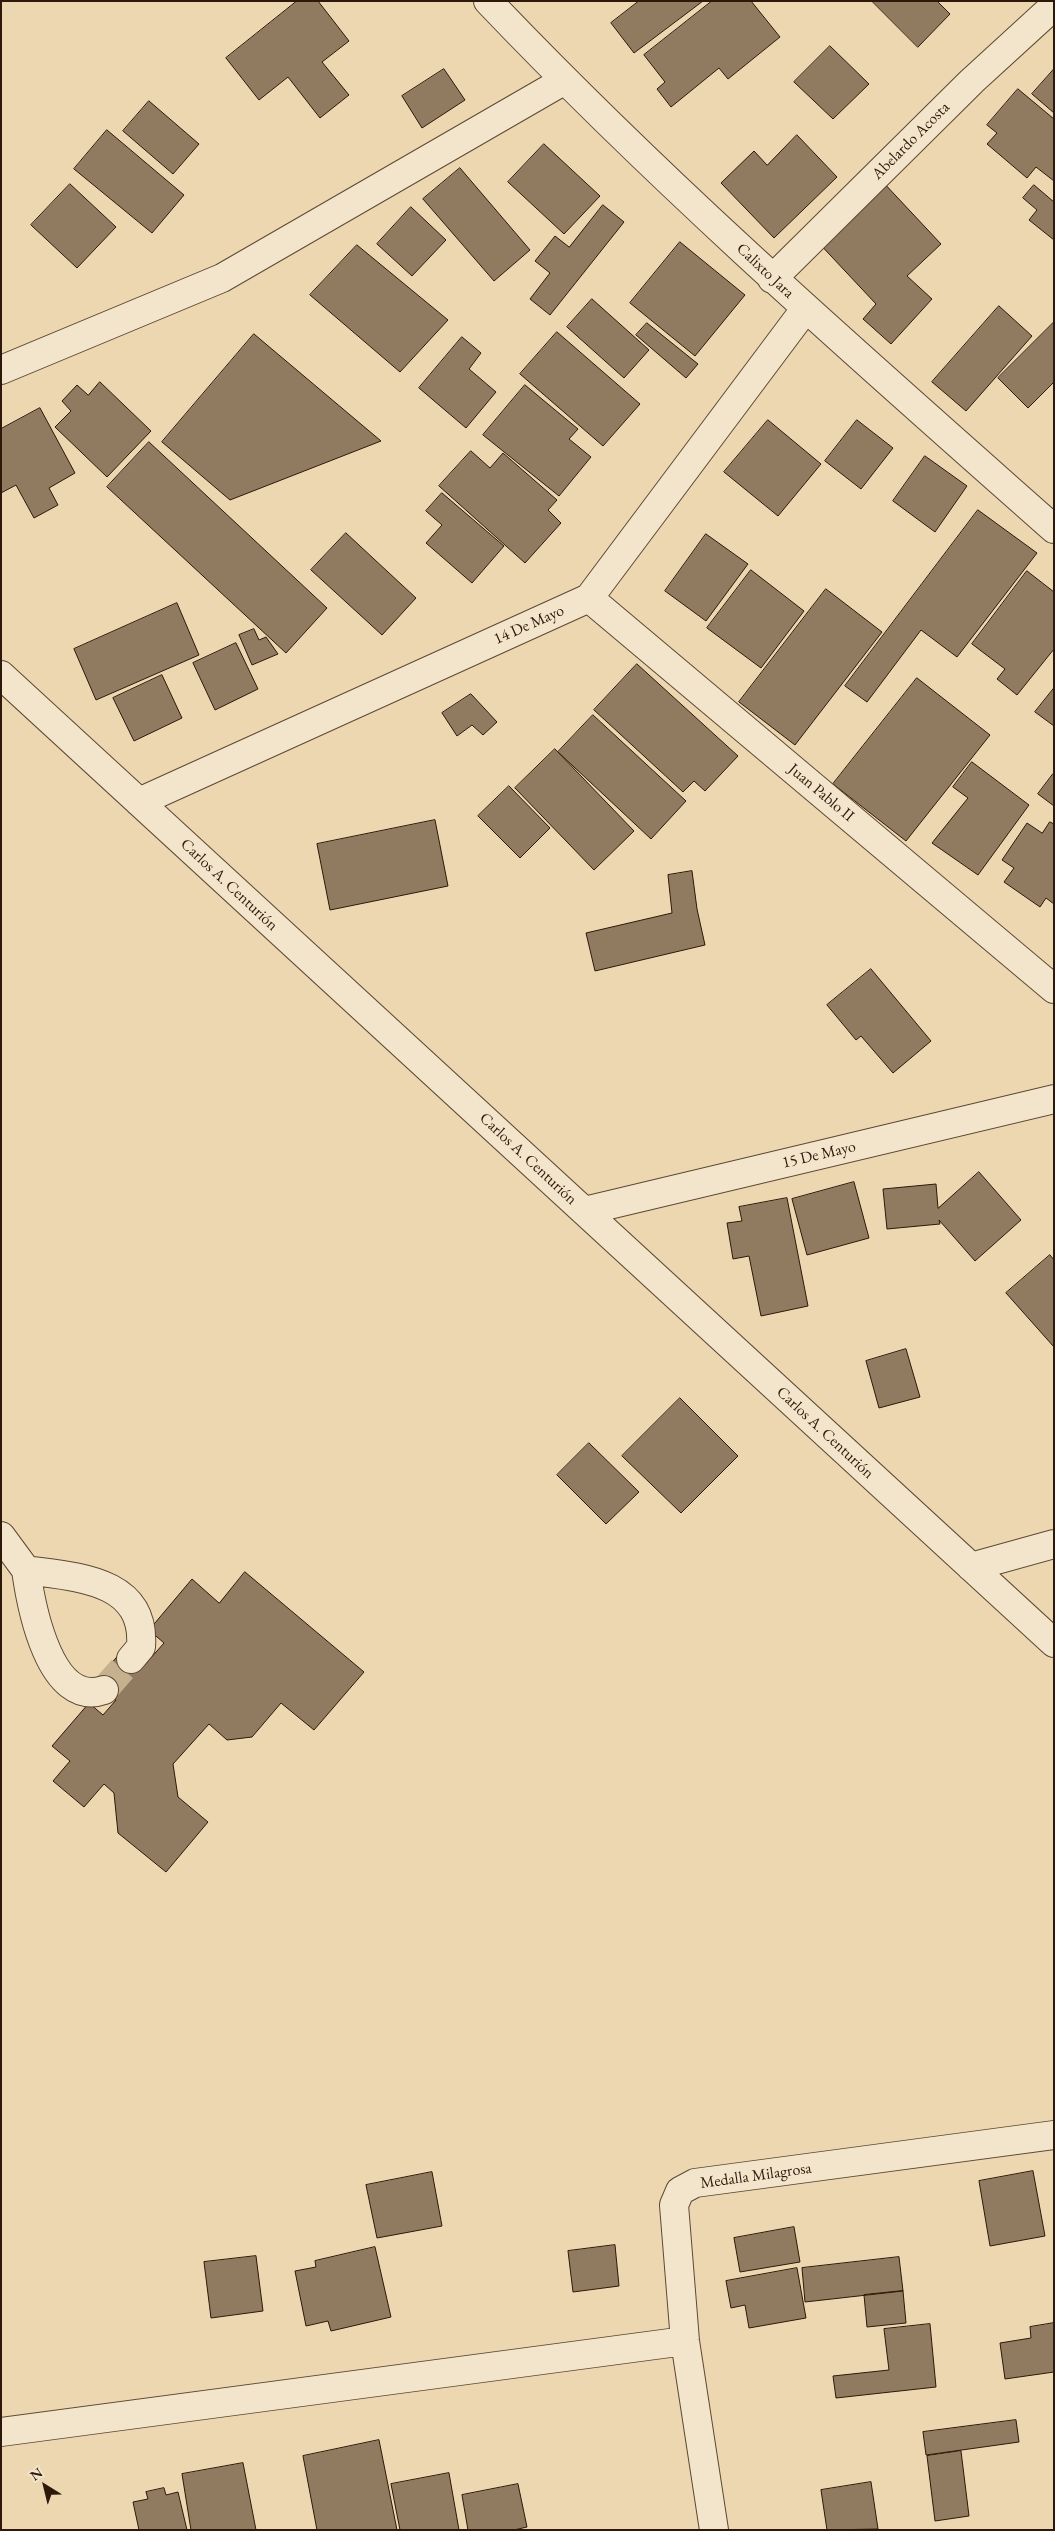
<!DOCTYPE html>
<meta charset="utf-8">
<style>
body{margin:0}
#map{position:relative;width:1055px;height:2531px;overflow:hidden;background:#ecd7b0;font-family:"EB Garamond",serif}
canvas{display:block}
.frame{position:absolute;inset:0;border:2px solid #2d180a;pointer-events:none}
.north{position:absolute;left:20px;top:2461px;width:50px;height:50px;-webkit-text-stroke:4px #f3e5cc;paint-order:stroke;rotate:324deg;font-size:14px;font-weight:700;line-height:20px;text-align:center;color:#2d180a}
.north::after{content:'';display:block;margin:auto;width:18px;height:22px;background:#2d180a;clip-path:polygon(50% 0,100% 100%,50% 72%,0 100%)}
</style>
<div id="map">
<canvas width="1055" height="2531"></canvas>
<div class="frame"></div>
<div class="north">N</div>
</div>
<script>
const ctx = document.querySelector('canvas').getContext('2d');
ctx.lineJoin = 'round';
function fill(path, color) {
  ctx.fillStyle = color;
  ctx.fill(path, 'evenodd');
}
function trace(path, color, width, dash) {
  ctx.strokeStyle = color;
  ctx.lineWidth = width;
  ctx.lineCap = dash ? 'butt' : 'round';
  ctx.setLineDash(dash || []);
  ctx.stroke(path);
}
function label(font, color, halo, rows, align = 'center') {
  ctx.font = font + ' "EB Garamond",serif';
  ctx.lineWidth = 4;
  ctx.setLineDash([]);
  ctx.textBaseline = 'middle';
  ctx.strokeStyle = halo;
  ctx.fillStyle = color;
  for (const [text, x, y, turn = 0] of rows) {
    ctx.save();
    ctx.translate(x, y);
    ctx.rotate((+turn || 0) * Math.PI / 180);
    ctx.textAlign = isNaN(turn) ? turn : align;
    if (halo) ctx.strokeText(text, 0, 0);
    ctx.fillText(text, 0, 0);
    ctx.restore();
  }
}
const building = new Path2D(`
 M297,1H318L349,41L322,62L349,95L320,118L288,77L259,100L226,58Z
 M639,1H703L634,53L611,23Z
 M712,1H751L780,37L728,79L719,68L671,107L657,89L665,82L644,55Z
 M872,1H937L950,14L918,47Z
 M830,46L869,84L833,119L794,82Z
 M444,69L465,100L422,128L402,96Z
 M1054,69V113L1032,94Z
 M1018,89L1054,119V181L1036,167L1027,178L987,144L997,133L987,125Z
 M149,101L199,144L173,174L123,131Z
 M107,130L184,195L152,233L74,169Z
 M797,135L837,177L774,238L721,183L754,151L767,165Z
 M544,144L600,196L564,234L508,182Z
 M460,168L530,250L494,281L423,199Z
 M881,180L941,244L907,276L932,299L891,344L863,319L876,304L816,240Z
 M70,184L116,227L77,268L31,225Z
 M1034,185L1054,202V240L1029,220L1037,210L1023,198Z
 M603,205L624,222L550,315L530,299L550,273L535,261L555,236L569,247Z
 M411,207L446,240L412,276L377,244Z
 M680,242L745,295L695,356L630,303Z
 M357,245L448,320L400,372L310,295Z
 M592,299L649,350L624,378L567,327Z
 M999,306L1032,336L966,411L932,382Z
 M1054,322V382L1028,408L998,378Z
 M647,323L698,364L686,378L636,335Z
 M557,332L640,404L603,446L520,374Z
 M254,334L381,441L230,500L162,442Z
 M462,337L481,353L469,369L496,392L466,428L419,388Z
 M100,382L151,431L107,477L55,427L71,411L62,401L77,385L88,395Z
 M525,385L578,429L569,439L591,457L559,496L483,435Z
 M40,408L75,473L49,488L58,505L34,518L16,485L1,493V429Z
 M768,420L821,464L778,516L724,472Z
 M857,420L893,448L861,489L825,461Z
 M149,442L327,608L286,653L107,487Z
 M471,451L490,468L503,453L557,500L548,510L561,523L525,563L439,486Z
 M925,456L967,486L935,532L893,501Z
 M442,493L504,546L472,583L426,543L442,525L426,511Z
 M978,510L1037,553L957,657L921,630L867,702L845,686Z
 M346,533L416,598L382,635L311,570Z
 M706,534L748,564L706,621L665,591Z
 M751,570L804,611L761,668L707,628Z
 M1027,571L1054,592V649L1017,695L997,679L1005,669L972,644Z
 M826,589L882,632L795,745L739,702Z
 M177,603L199,655L96,700L74,649Z
 M254,629L259,640L266,637L278,654L252,665L239,635Z
 M236,643L258,689L215,710L193,663Z
 M637,664L738,756L705,791L694,781L683,792L594,710Z
 M162,675L182,718L134,741L113,698Z
 M917,678L990,735L906,841L833,784Z
 M1054,688V726L1035,712Z
 M471,694L497,722L483,735L472,725L457,736L442,713Z
 M593,715L686,801L651,839L558,752Z
 M555,749L634,831L594,870L515,788Z
 M972,762L1029,805L978,875L932,843L968,798L953,787Z
 M1053,774H1054V806L1038,794Z
 M509,786L550,828L520,858L478,816Z
 M435,820L448,886L330,910L317,844Z
 M1050,822L1054,824V904L1046,898L1040,907L1004,882L1014,868L1002,860L1027,823L1042,833Z
 M692,871L697,909L705,945L595,971L586,933L672,913L668,875Z
 M871,969L931,1041L893,1073L861,1036L856,1040L827,1005Z
 M979,1172L1021,1220L975,1261L939,1220L940,1224L887,1229L883,1189L936,1184L938,1208Z
 M854,1182L869,1238L807,1255L792,1199Z
 M787,1198L808,1306L761,1316L749,1256L733,1259L727,1223L742,1221L739,1207Z
 M1050,1255L1054,1260V1347L1006,1293Z
 M906,1349L920,1397L879,1408L866,1361Z
 M680,1398L738,1456L681,1513L622,1456Z
 M589,1443L639,1492L606,1524L557,1475Z
 M245,1572L364,1672L314,1730L281,1703L252,1737L227,1740L209,1724L173,1764L178,1797L208,1822L166,1872L118,1833L114,1793L104,1784L84,1807L53,1781L70,1761L52,1746L89,1703L103,1715L116,1700L95,1682L122,1651L142,1668L164,1643L149,1630L192,1579L219,1603Z
 M1033,2171L1045,2236L990,2246L979,2181Z
 M432,2172L442,2226L377,2238L366,2185Z
 M794,2227L800,2262L740,2272L734,2238Z
 M615,2245L619,2286L573,2292L568,2251Z
 M375,2247L391,2317L331,2331L328,2321L306,2326L295,2271L316,2267L315,2261Z
 M256,2256L263,2311L211,2318L204,2262Z
 M899,2257L903,2291L805,2302L802,2268Z
 M797,2268L806,2318L749,2328L745,2305L731,2308L726,2281Z
 M903,2291L906,2323L867,2327L864,2295Z
 M1054,2323V2372L1005,2379L1000,2343L1031,2338L1030,2327Z
 M930,2324L936,2387L836,2398L833,2376L889,2370L884,2329Z
 M1016,2420L1019,2442L926,2455L923,2432Z
 M379,2440L397,2530H317L303,2456Z
 M961,2451L969,2516L935,2521L927,2456Z
 M243,2463L256,2530H191L182,2474Z
 M449,2473L459,2530H400L391,2484Z
 M871,2482L878,2529L827,2530L821,2490Z
 M518,2484L527,2527L514,2530H468L462,2495Z
 M164,2488L166,2495L178,2492L187,2530H139L133,2502L148,2499L146,2492Z`);
const minorTunnel = new Path2D(`
 M104,1690L131,1659`);
const minor = new Path2D(`
 M488,1C666,188 861,358 1054,529
 M772,279L972,81L1054,6
 M1,370L222,278L565,80
 M589,598L1054,989
 M1,675L1054,1643
 M139,802L589,598L806,308
 M584,1211L1054,1099
 M1,1536L26,1570
 M971,1567L1054,1544
 M104,1690C50,1709 31,1606 26,1570C76,1577 146,1579 141,1647L131,1659
 M1,2432L685,2341
 M714,2530L685,2341L674,2205L680,2191L695,2183L1054,2135`);
const streetNames = [
 ["Abelardo Acosta",911,141,-45],
 ["Calixto Jara",765,271,43],
 ["14 De Mayo",529,625,-24],
 ["Juan Pablo II",821,793,40],
 ["Carlos A. Centurión",229,885,43],
 ["15 De Mayo",819,1155,-13],
 ["Carlos A. Centurión",528,1159,43],
 ["Carlos A. Centurión",825,1433,43],
 ["Medalla Milagrosa",756,2176,-8]
];
fill(building, '#907b60');
trace(building, '#2d180a', 1);
trace(minorTunnel, '#c6b18f', 28, [28, 14]);
trace(minor, '#5d4834', 30);
trace(minor, '#f3e5cc', 28);
label('16px', '#2d180a', '#f3e5cc', streetNames);
</script>
